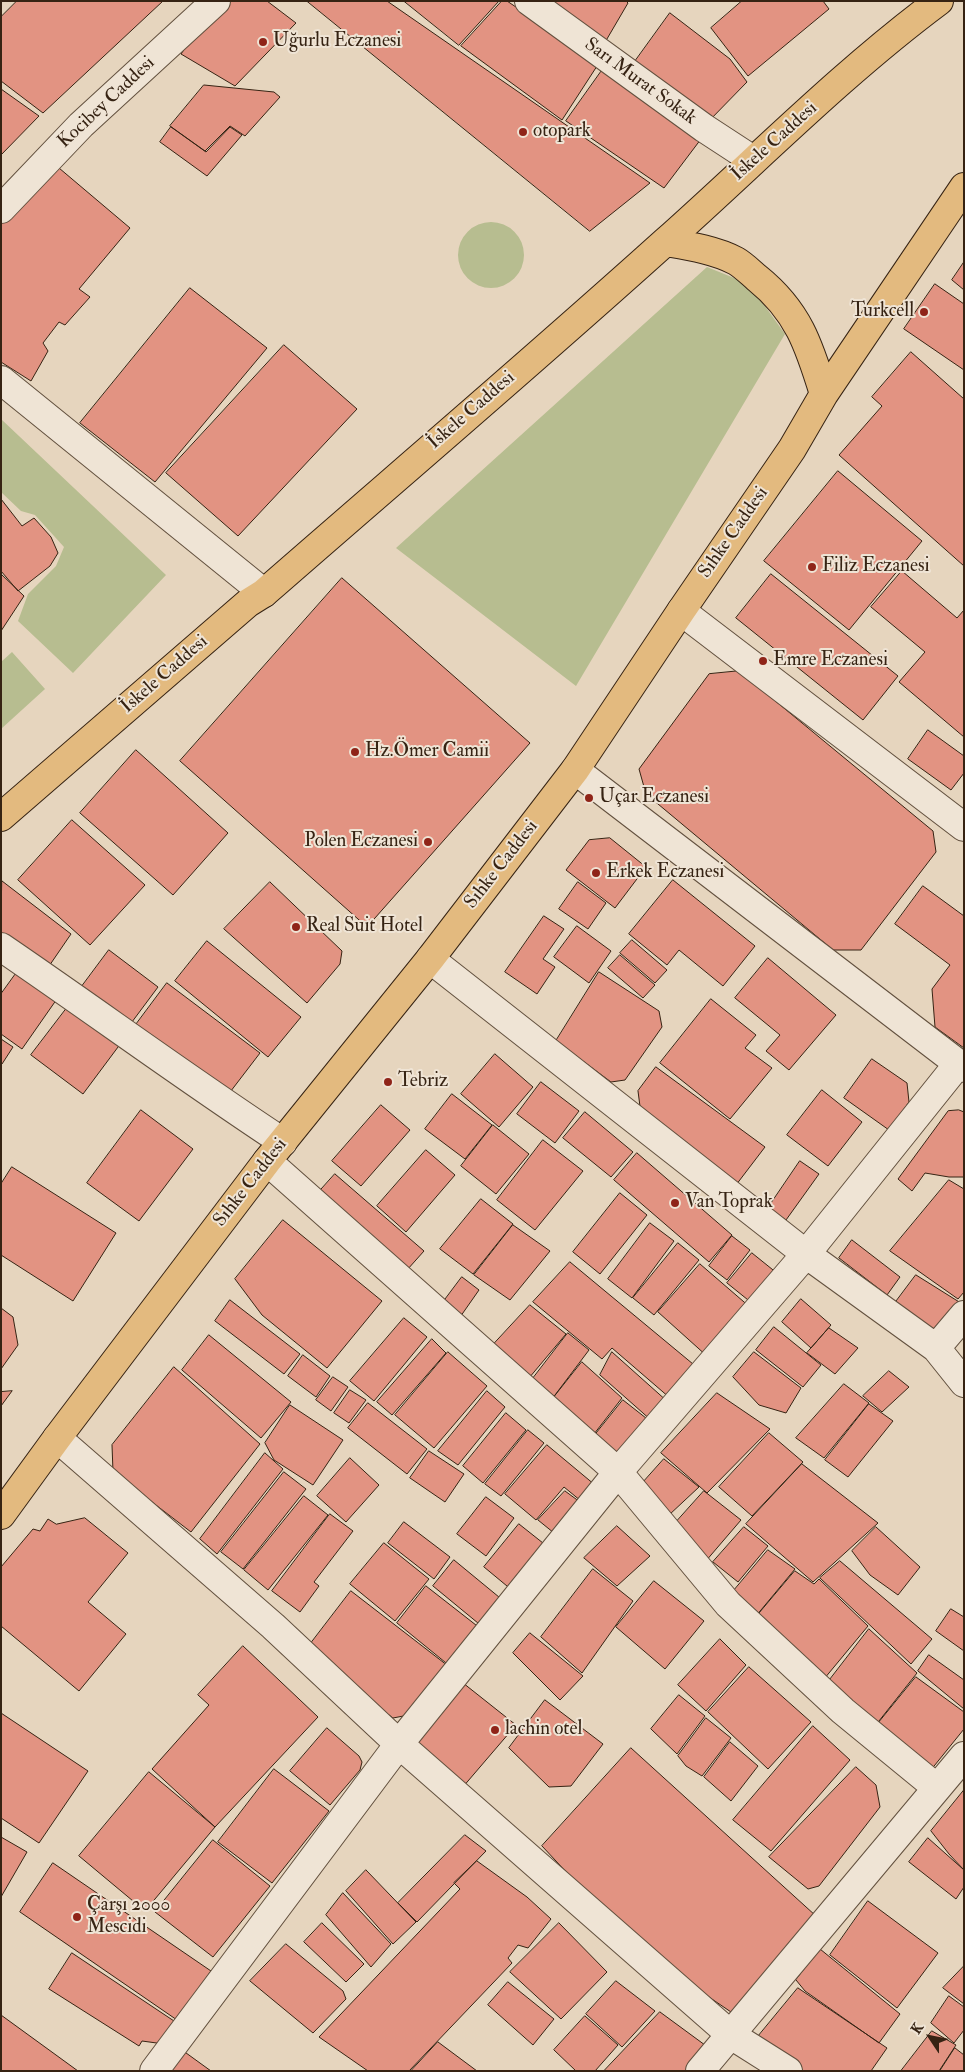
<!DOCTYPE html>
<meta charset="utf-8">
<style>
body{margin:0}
#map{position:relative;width:965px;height:2072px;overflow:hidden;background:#e6d5be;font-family:"IM FELL Double Pica",serif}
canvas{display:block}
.frame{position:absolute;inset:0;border:2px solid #362313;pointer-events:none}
.north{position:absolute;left:905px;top:2012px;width:50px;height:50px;-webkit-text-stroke:4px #efe4d5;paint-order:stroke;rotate:304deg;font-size:14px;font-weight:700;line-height:20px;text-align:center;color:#362313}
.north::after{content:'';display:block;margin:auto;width:18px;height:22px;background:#362313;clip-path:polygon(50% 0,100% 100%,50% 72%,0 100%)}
</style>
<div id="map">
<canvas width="965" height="2072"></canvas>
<div class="frame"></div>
<div class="north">K</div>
</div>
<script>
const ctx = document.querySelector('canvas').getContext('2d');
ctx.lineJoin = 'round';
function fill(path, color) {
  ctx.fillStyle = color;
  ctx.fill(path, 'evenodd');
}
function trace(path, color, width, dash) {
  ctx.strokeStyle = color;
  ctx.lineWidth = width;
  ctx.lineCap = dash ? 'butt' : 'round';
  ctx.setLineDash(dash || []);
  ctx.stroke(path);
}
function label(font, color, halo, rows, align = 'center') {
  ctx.font = font + ' "IM FELL Double Pica",serif';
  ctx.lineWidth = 4;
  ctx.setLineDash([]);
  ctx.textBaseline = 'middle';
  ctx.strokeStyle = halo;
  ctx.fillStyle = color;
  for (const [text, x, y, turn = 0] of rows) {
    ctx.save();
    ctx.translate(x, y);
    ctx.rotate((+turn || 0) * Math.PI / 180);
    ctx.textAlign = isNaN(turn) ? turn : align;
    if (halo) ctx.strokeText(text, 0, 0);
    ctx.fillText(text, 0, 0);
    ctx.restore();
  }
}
const green = new Path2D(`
 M458 255a33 33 0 1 1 66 0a33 33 0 1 1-66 0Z
 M707,267L749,284L785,334L576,686L396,548Z
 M1,419L166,575L73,673L18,621L28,594L56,566L64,547L35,515L21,511L1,492Z
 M12,652L45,689L1,729V662Z`);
const building = new Path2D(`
 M17,1H163L43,113L1,81V17Z
 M225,1H267L296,23L235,86L181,54L205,20Z
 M307,1H387L650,183L590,231Z
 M404,1H499L459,45Z
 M502,1H507L599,63L562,120L461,46Z
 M554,1H626L628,3L604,44L549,8Z
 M742,1H823L829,9L748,76L711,28Z
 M670,13L730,59L747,82L706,124L631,67Z
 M603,69L701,139L664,188L566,121Z
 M204,85L274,92L280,97L245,136L230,126L205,151L170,126Z
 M1,89L39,116L1,155Z
 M171,127L206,152L230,127L242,135L207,176L160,142Z
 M59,168L130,228L79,289L90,297L65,325L59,322L43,343L48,351L31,381L1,362V224Z
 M964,262V290L952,280Z
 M935,284L964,304V370L904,329Z
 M190,288L267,348L155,482L80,423Z
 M284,345L357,409L238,536L166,473Z
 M911,352L964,399V566L839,455L882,406L872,397Z
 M838,471L922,541L849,630L764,561Z
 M1,499L22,526L34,518L51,537L58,553L50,566L18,591L1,571Z
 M902,571L957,618L964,610V737L899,682L925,652L871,607Z
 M1,574L24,596L1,631Z
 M771,574L898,676L863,720L736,618Z
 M342,578L530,743L367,927L180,761Z
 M739,671L933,831L936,852L861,950H833L646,794L639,769L709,674Z
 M928,730L964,756V773L951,790L908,759Z
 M136,750L228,833L173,895L80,813Z
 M72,820L145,885L90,945L18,880Z
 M610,838L646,867L615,908L566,870L589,840Z
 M673,880L755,946L723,986L679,950L667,965L629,934Z
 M2,881L71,934L45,972L1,940Z
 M270,882L342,951L340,964L307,1003L224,929Z
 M578,882L606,903L588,929L559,909Z
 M923,886L964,916V1048L935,1027L932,989L950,965L895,924Z
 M544,916L564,929L543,959L555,967L537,994L505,972Z
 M577,926L611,951L589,983L554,957Z
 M632,940L667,970L655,983L620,953Z
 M207,941L301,1017L268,1057L175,981Z
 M109,950L158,987L126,1030L77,993Z
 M620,955L655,985L643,998L608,968Z
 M768,958L836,1015L789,1070L766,1051L780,1035L735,998Z
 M20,968L59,996L22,1049L1,1034V994Z
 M599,972L659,1011L662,1027L625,1080L611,1082L556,1041Z
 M167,983L260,1053L224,1100L132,1030Z
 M711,999L756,1035L745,1048L772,1068L730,1119L660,1063Z
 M73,1000L124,1039L83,1094L31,1055Z
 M1,1039L13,1047L2,1064L1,1063Z
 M495,1054L533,1087L499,1127L461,1094Z
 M872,1059L907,1083L909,1102L889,1130L844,1098Z
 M656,1067L765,1147L736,1185L641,1114L638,1091Z
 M541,1082L579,1111L555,1143L517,1114Z
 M822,1090L862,1122L828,1166L787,1135Z
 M452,1094L492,1125L465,1159L425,1129Z
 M381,1105L410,1130L361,1186L332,1161Z
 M141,1110L193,1149L139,1221L87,1183Z
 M959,1110L964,1112V1177H949L925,1173L912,1191L898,1179L948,1111Z
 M585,1112L633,1152L611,1177L563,1138Z
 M493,1125L529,1154L496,1194L461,1166Z
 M543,1140L583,1171L535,1230L497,1200Z
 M426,1150L455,1175L406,1232L377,1206Z
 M637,1153L732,1235L709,1262L614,1180Z
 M800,1161L819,1174L786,1220L768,1208Z
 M12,1167L116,1233L73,1301L1,1255V1184Z
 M335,1174L424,1251L407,1270L318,1193Z
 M949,1180L964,1189V1292L958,1299L890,1251Z
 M620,1193L647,1215L600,1274L573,1252Z
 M481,1199L513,1224L473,1274L440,1249Z
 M283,1220L382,1301L327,1368L262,1315L235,1279Z
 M650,1223L674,1241L632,1298L608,1279Z
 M513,1225L550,1251L510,1300L474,1275Z
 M732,1236L750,1250L727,1280L709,1266Z
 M852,1240L900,1277L887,1295L839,1258Z
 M678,1243L699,1260L654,1315L633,1298Z
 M752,1253L783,1278L758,1308L727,1283Z
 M570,1262L699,1369L670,1398L612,1348L602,1359L533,1302Z
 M700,1264L751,1308L708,1357L658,1312Z
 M916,1275L964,1305L937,1342L892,1307Z
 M462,1277L479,1290L458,1320L441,1305Z
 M801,1299L831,1325L811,1348L782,1322Z
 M230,1300L300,1354L284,1374L215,1321Z
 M530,1305L566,1334L529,1378L493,1345Z
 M1,1308L13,1317L18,1345L1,1369Z
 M404,1318L427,1337L374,1401L350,1381Z
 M774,1327L821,1365L803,1387L756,1350Z
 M829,1328L858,1348L835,1374L807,1353Z
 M568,1333L589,1350L552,1399L531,1381Z
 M209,1335L291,1402L261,1438L182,1370Z
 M432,1339L446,1353L392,1415L377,1402Z
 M448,1352L487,1386L434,1448L395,1415Z
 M612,1352L668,1402L652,1421L600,1375Z
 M754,1352L801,1388L786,1413L759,1405L733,1377Z
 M303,1355L330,1376L316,1397L288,1376Z
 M582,1362L622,1398L594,1434L551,1401Z
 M174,1367L260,1444L191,1532L113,1472L112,1445Z
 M889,1371L909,1387L882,1412L863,1396Z
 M333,1377L348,1387L331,1411L316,1400Z
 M844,1384L869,1403L824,1458L796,1438Z
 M350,1390L366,1400L349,1423L334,1413Z
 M12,1391L1,1406V1392Z
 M487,1391L505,1407L458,1465L438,1451Z
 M717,1393L770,1429L707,1493L661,1453Z
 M623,1400L651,1422L622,1457L595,1435Z
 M368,1403L427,1449L407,1474L348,1428Z
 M869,1404L893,1421L848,1477L825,1460Z
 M290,1405L343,1440L313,1485L274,1460L265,1443Z
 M506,1413L526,1430L483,1483L463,1466Z
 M528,1430L544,1443L501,1496L485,1484Z
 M769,1433L803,1462L752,1516L719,1487Z
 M547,1445L595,1485L581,1501L564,1487L536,1520L505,1494Z
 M429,1451L464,1474L445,1502L410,1478Z
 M265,1453L283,1469L217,1554L200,1539Z
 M350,1458L379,1485L346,1522L317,1496Z
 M664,1459L699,1487L669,1515L639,1487Z
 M802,1464L878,1523L813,1582L746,1524Z
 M284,1472L306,1489L243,1569L221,1552Z
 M565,1491L580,1502L554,1533L538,1520Z
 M704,1491L741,1520L705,1562L670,1529Z
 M304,1496L328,1515L268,1590L244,1570Z
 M486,1497L514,1518L486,1556L457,1534Z
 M330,1514L353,1531L314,1582L319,1586L300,1612L272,1591Z
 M85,1518L128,1553L88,1602L126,1634L79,1691L1,1626V1567L33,1529L40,1531L48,1519L56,1524Z
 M404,1522L450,1557L434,1579L388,1543Z
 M519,1524L548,1547L513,1591L484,1567Z
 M617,1526L650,1556L617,1586L584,1558Z
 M744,1527L768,1546L738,1582L713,1562Z
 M876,1527L920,1567L898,1595L870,1575L852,1551Z
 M384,1543L429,1579L395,1621L350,1584Z
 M768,1550L795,1569L756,1616L731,1594Z
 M454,1560L505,1602L484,1628L433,1586Z
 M840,1561L932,1639L911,1664L820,1578Z
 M593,1569L633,1601L582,1673L541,1637Z
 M795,1571L814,1584L819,1579L868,1626L824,1679L757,1616Z
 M654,1581L704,1621L665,1669L616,1627Z
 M426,1586L481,1629L451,1667L397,1623Z
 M351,1591L452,1669L419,1713L393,1718L305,1651Z
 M951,1609L964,1617V1651L936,1631Z
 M869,1629L917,1673L871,1731L825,1686Z
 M530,1633L583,1676L560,1700L513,1653Z
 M720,1639L746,1665L706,1711L678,1685Z
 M243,1646L318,1717L215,1827L152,1769L209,1705L198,1695Z
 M929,1655L964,1680V1709L918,1671Z
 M749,1667L811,1722L768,1769L708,1712Z
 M916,1677L964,1712V1729L926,1776L872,1731Z
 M458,1679L516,1725L462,1788L410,1740Z
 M679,1695L705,1716L677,1754L651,1729Z
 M545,1700L603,1744L571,1786L549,1787L509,1748Z
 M1,1713L88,1771L39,1843L1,1818Z
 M706,1718L731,1738L702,1776L686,1766L678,1756Z
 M813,1726L850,1760L771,1851L733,1820Z
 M327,1728L359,1756L362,1762L360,1770L330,1805L290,1771Z
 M730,1742L758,1766L731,1801L704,1777Z
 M631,1748L816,1916L731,2012L656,1961L597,1905L542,1846Z
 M856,1767L876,1785L880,1807L819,1886L808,1889L769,1857Z
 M274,1769L329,1811L272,1883L218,1842Z
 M149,1772L215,1827L145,1911L79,1856Z
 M964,1790V1870L949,1854L931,1831Z
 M465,1835L486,1851L417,1922L398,1903Z
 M1,1837L27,1852L1,1897Z
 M928,1838L964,1870V1887L956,1899L909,1862Z
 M213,1840L270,1886L213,1957L155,1912Z
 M477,1861L527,1897L551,1919L528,1948L518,1945L508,1958L512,1963L409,2071H368L319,2037L460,1889L454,1883Z
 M53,1863L211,1971L177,2020L20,1912Z
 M366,1870L416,1922L393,1944L346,1891Z
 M343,1893L391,1944L371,1967L326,1915Z
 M868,1901L938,1953L897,2008L830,1955Z
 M322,1923L364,1964L346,1982L304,1942Z
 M559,1923L607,1972L561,2019L510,1972Z
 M286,1944L343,1991L346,1999L313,2033L250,1981Z
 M820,1949L900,2014L879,2043L805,1991L796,1980Z
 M72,1953L177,2023L164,2044L142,2041L139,2046L49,1989Z
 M964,1966V2004L943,1988Z
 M616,1981L655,2011L622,2047L586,2014Z
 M508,1982L554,2019L533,2045L488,2005Z
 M798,1988L887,2048L871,2071H802L756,2039Z
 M949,1996L964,2007V2030L954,2043L931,2023Z
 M660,2012L709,2048L689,2071H604Z
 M1,2015L78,2071H1Z
 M585,2016L618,2045L595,2071H576L554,2050Z
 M932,2031L956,2045L939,2071H901Z
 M438,2042L477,2071H411Z
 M955,2048L964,2055V2071H940Z
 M182,2050L211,2071H166Z`);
const minor = new Path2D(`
 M529,1L704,128L753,160
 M1,209L81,125L216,1
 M1,380L264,593
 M681,611L964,827
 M575,770L964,1068
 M1,947C95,1011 187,1079 283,1142
 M430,959L806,1254L936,1348L964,1383
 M267,1161L618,1472L728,1604L843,1711L937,1788
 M936,1348L964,1315
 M57,1438L273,1626L399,1744L731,2035L788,2071
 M154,2071L399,1744L618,1472L806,1254L958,1064
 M700,2071L964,1756`);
const major = new Path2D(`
 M666,242C689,246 715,250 736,261C743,265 750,272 757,278C798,311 809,345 824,394
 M1,817L248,603L264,593C398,476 533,361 665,242C756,161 841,74 939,1
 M1,1515L57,1438L267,1161L430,959L575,770L681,611L792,449L824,394L964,187`);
const markers = [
 [263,42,5,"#8f2418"],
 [523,132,5,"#8f2418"],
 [924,312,5,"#8f2418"],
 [812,567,5,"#8f2418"],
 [763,661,5,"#8f2418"],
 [355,752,5,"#8f2418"],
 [589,798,5,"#8f2418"],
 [428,842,5,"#8f2418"],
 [596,873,5,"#8f2418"],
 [296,927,5,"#8f2418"],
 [388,1082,5,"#8f2418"],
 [675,1203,5,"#8f2418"],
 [495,1730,5,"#8f2418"],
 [77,1917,5,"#8f2418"]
];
const poiNames = [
 ["Uğurlu Eczanesi",273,42],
 ["otopark",533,132],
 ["Turkcell",914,312,"right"],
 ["Filiz Eczanesi",822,567],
 ["Emre Eczanesi",773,661],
 ["Hz.Ömer Camii",365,752],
 ["Uçar Eczanesi",599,798],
 ["Polen Eczanesi",418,842,"right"],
 ["Erkek Eczanesi",606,873],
 ["Real Suit Hotel",306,927],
 ["Tebriz",398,1082],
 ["Van Toprak",685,1203],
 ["lachin otel",505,1730],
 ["Çarşı 2000",87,1906],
 ["Mescidi",87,1928]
];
const streetNames = [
 ["Sarı Murat Sokak",640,82,36],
 ["Kocibey Caddesi",107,103,-43],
 ["İskele Caddesi",775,142,-42],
 ["İskele Caddesi",472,411,-41],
 ["Sıhke Caddesi",734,533,-55],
 ["İskele Caddesi",165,675,-41],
 ["Sıhke Caddesi",502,865,-52],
 ["Sıhke Caddesi",251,1183,-52]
];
fill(green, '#b7bd90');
fill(building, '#e29382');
trace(building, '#362313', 1);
trace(minor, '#62503e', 30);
trace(major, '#362313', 30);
trace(minor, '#efe4d5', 28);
trace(major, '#e3ba7f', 28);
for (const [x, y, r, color] of markers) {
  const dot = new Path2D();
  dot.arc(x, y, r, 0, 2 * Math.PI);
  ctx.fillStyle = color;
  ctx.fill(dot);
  trace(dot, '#efe4d5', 2);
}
label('19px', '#362313', '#efe4d5', poiNames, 'left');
label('19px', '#362313', '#efe4d5', streetNames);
</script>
